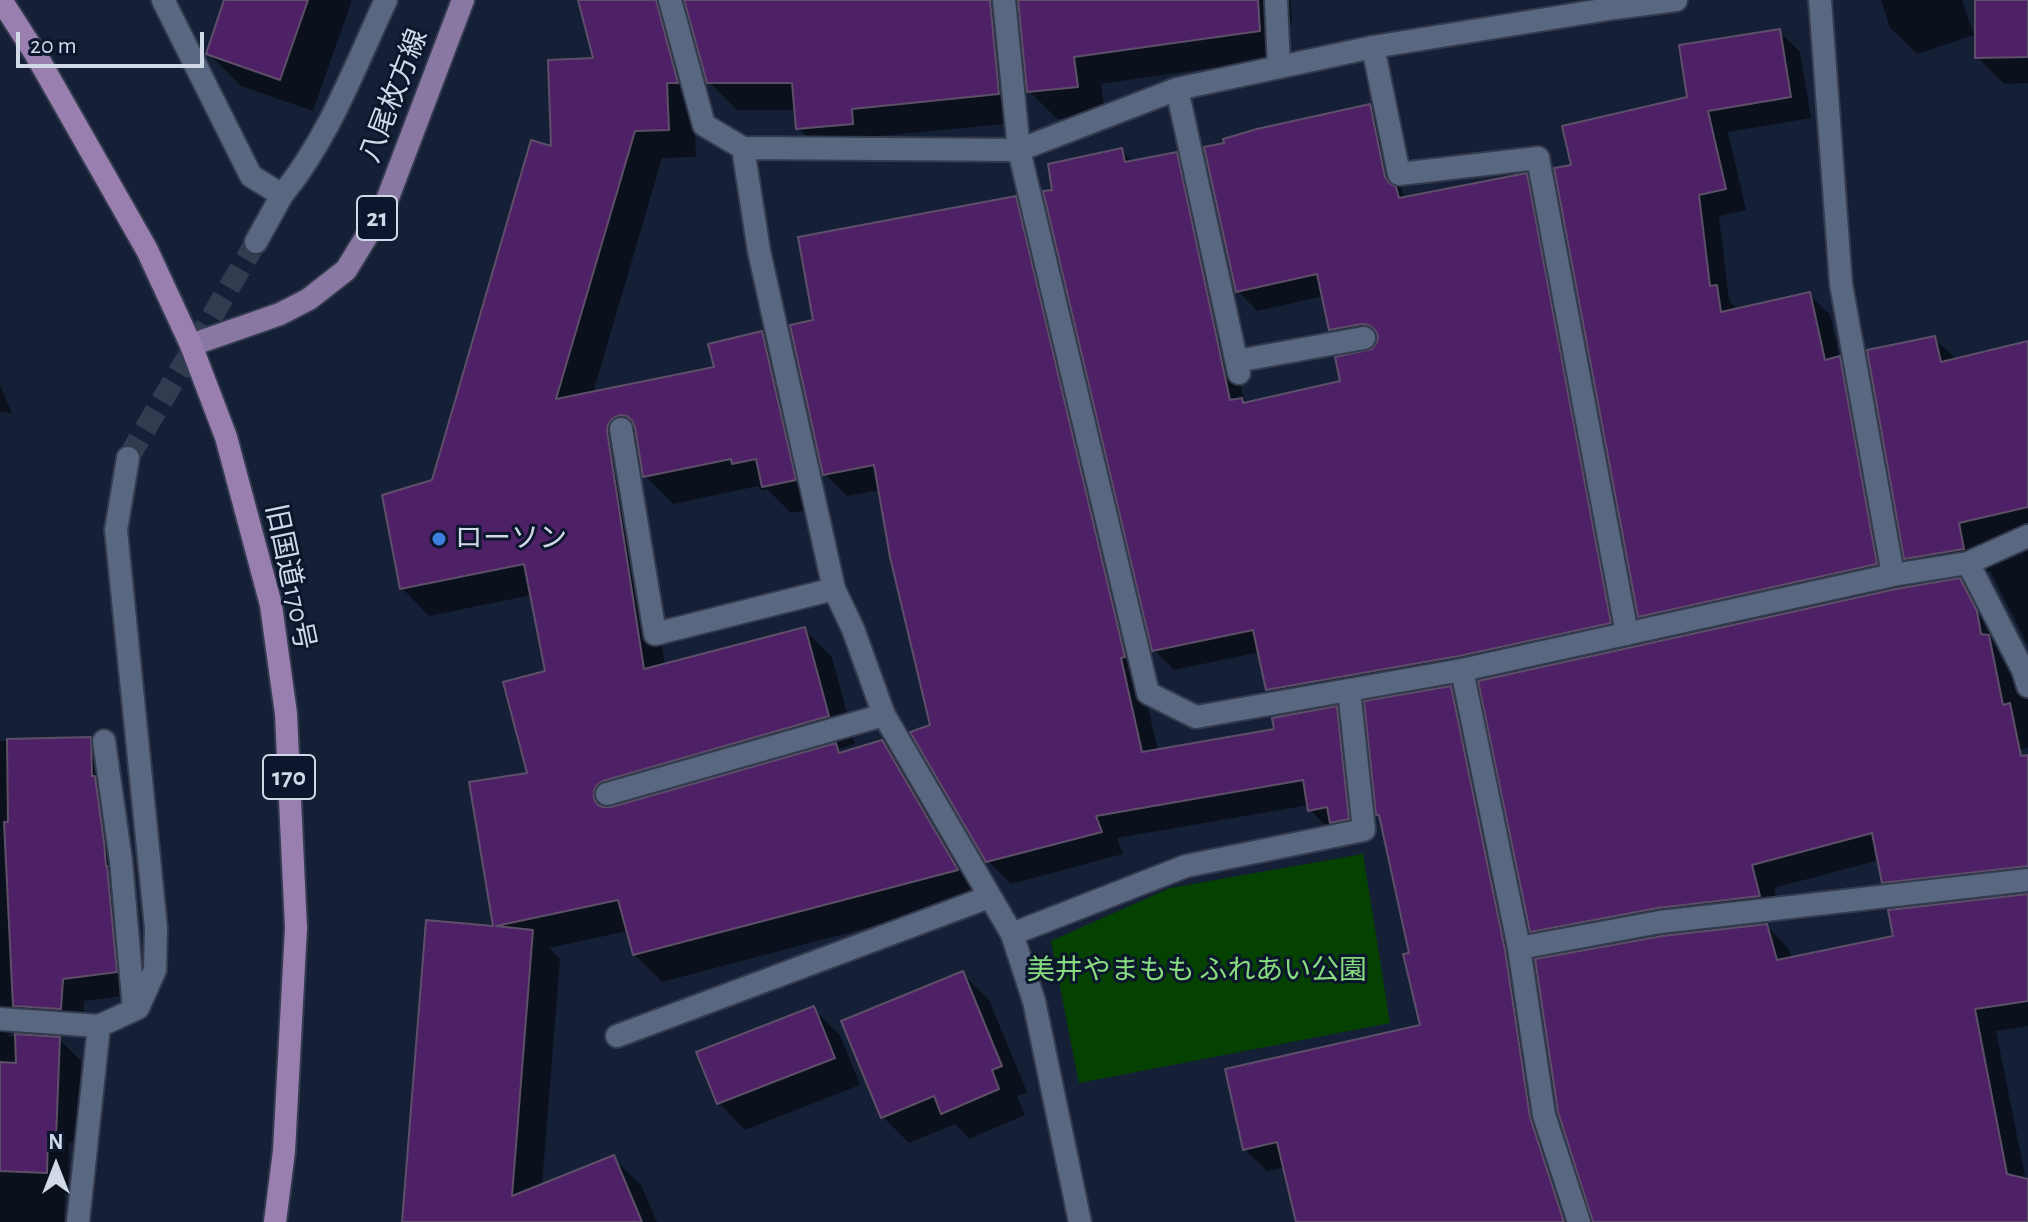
<!DOCTYPE html>
<meta charset="utf-8">
<style>
body{margin:0}
#map{position:relative;width:2028px;height:1222px;overflow:hidden;background:#152036;font-family:"Alegreya Sans",sans-serif}
canvas{display:block}
.north{position:absolute;left:16px;top:1126px;width:80px;height:80px;-webkit-text-stroke:6px #0c162c;paint-order:stroke;rotate:0deg;font-size:22px;font-weight:700;line-height:32px;text-align:center;color:#d1d9e8}
.north::after{content:'';display:block;margin:auto;width:28px;height:36px;background:#d1d9e8;clip-path:polygon(50% 0,100% 100%,50% 72%,0 100%)}
.scale{position:absolute;left:16px;top:32px;width:188px;height:36px;box-sizing:border-box;border:4px solid #d1d9e8;border-top:0;padding-left:10px;font-size:24px;line-height:28px;white-space:nowrap;color:#d1d9e8;-webkit-text-stroke:6px #0c162c;paint-order:stroke}
</style>
<div id="map">
<canvas width="2028" height="1222"></canvas>
<div class="north">N</div>
<div class="scale">20 m</div>
</div>
<script>
const ctx = document.querySelector('canvas').getContext('2d');
ctx.lineJoin = 'round';
function fill(path, color) {
  ctx.fillStyle = color;
  ctx.fill(path, 'evenodd');
}
function trace(path, color, width, dash) {
  ctx.strokeStyle = color;
  ctx.lineWidth = width;
  ctx.lineCap = dash ? 'butt' : 'round';
  ctx.setLineDash(dash || []);
  ctx.stroke(path);
}
function label(font, color, halo, rows, align = 'center') {
  ctx.font = font + ' "Alegreya Sans","Noto Sans JP",sans-serif';
  ctx.lineWidth = 6;
  ctx.setLineDash([]);
  ctx.textBaseline = 'middle';
  ctx.strokeStyle = halo;
  ctx.fillStyle = color;
  for (const [text, x, y, turn = 0] of rows) {
    ctx.save();
    ctx.translate(x, y);
    ctx.rotate((+turn || 0) * Math.PI / 180);
    ctx.textAlign = isNaN(turn) ? turn : align;
    if (halo) ctx.strokeText(text, 0, 0);
    ctx.fillText(text, 0, 0);
    ctx.restore();
  }
}
const green = new Path2D(`
 M1363,854L1390,1023L1079,1083L1051,941L1170,888Z`);
const shadow = new Path2D(`
 M226,0H352L313,111L241,86L208,53Z
 M580,0H1290L1292,21L1289,29L1290,61L1211,68L1101,84L1105,114L1057,119L1029,91L1020,14L1017,30L1026,122L879,136L880,151L826,155L798,128L796,110H737L709,82L690,14L684,24L694,110L696,157L662,158L593,393L716,369L762,334L790,361L822,507L791,513L767,489L762,491L758,486L673,504L645,476L640,445L635,453L634,460L665,666L805,630L832,657L855,744L838,749L843,754L882,742L910,770L984,897L662,982L634,954L628,931L549,948L560,959L542,1186L613,1158L641,1185L657,1222H404L496,928L472,784L530,775L547,672L532,595L429,616L402,588L434,482L554,148L596,60Z
 M1881,0H1962L1974,35L1917,54L1890,28Z
 M1977,0H2028V83L2004,84L1977,57Z
 M1779,31L1800,52L1811,118L1728,132L1746,210L1719,216L1729,300L1737,310L1809,294L1830,315L1840,359L1860,380L1897,585L1661,637L1640,616L1574,166L1690,98Z
 M1370,107L1389,126L1404,199L1526,176L1546,195L1629,642L1287,709L1268,689L1260,652L1174,670L1154,650L1054,191L1122,151L1134,163L1176,155L1196,174L1245,405L1343,382L1378,345L1351,349L1331,329L1324,296L1257,311L1238,291Z
 M1015,199L1038,221L1158,751L1276,731L1336,709L1358,731L1370,841L1354,844L1341,831L1332,832L1310,810L1309,805L1117,838L1123,854L1011,884L988,861L933,727L881,490L847,496L825,474L815,321Z
 M1934,338L1957,360L2028,343V645L1990,571L1929,581L1906,558Z
 M0,385L12,413L0,412Z
 M1959,581L1983,604L2028,692V747L1868,813L2028,799V890L1906,904L1884,882L1879,860L1774,888L1782,919L1657,935V938L1767,926L1789,949L1792,959L1895,937L2028,896V1026L1996,1031L2026,1180L2028,1181V1222H1594L1558,957L1532,931Z
 M1450,688L1473,711L1552,1141L1578,1222H1298L1285,1167L1267,1171L1244,1149L1422,1026L1411,955Z
 M90,739L112,761L138,994L84,1001L83,1030L15,1028L8,1036L59,1039L81,1061L78,1143H69L68,1194H65L64,1222H0V741Z
 M962,973L989,1000L1027,1092L1017,1096L1025,1115L969,1139L955,1124L909,1143L883,1117Z
 M813,1009L840,1035L860,1085L745,1130L719,1103Z`);
const building = new Path2D(`
 M224,0H308L280,80L206,54Z
 M578,0H656L678,83H667L669,130L635,131L556,399L714,367L708,344L762,331L796,480L762,487L756,459L732,464L731,459L643,477L635,427L632,421L627,416L620,415L612,419L608,425L607,431L644,669L805,627L829,716L603,781L598,784L594,790V799L598,805L603,807H611L836,743L839,753L882,740L958,870L633,955L618,900L496,926L533,930L512,1196L614,1155L642,1222H402L426,920L493,926L469,782L527,773L503,682L545,671L524,564L400,589L382,495L432,480L531,140L551,146L548,60L593,58Z
 M684,0H990L999,94L852,109L853,124L796,129L792,83H707Z
 M1018,0H1258L1260,31L1074,57L1078,87L1027,92Z
 M1975,0H2028V57L1975,58Z
 M1780,29L1791,97L1708,111L1726,189L1699,195L1710,286L1717,285L1721,312L1810,292L1825,360L1840,356L1877,564L1638,617L1554,168L1571,165L1562,126L1687,97L1679,45Z
 M1370,104L1385,177L1389,183L1396,187L1399,198L1527,173L1611,623L1459,656L1266,690L1253,630L1152,651L1043,191L1052,190L1048,164L1122,148L1125,162L1177,152L1230,400L1242,398L1243,403L1340,381L1335,357L1372,349L1377,342L1378,336L1375,330L1369,325L1362,324L1329,330L1317,274L1236,292L1204,147L1224,143L1223,139L1257,129Z
 M1016,196L1125,657L1121,658L1142,752L1274,729L1272,718L1337,706L1349,819L1330,823L1327,807L1308,811L1303,780L1096,816L1102,832L986,862L910,732L930,725L890,557L874,465L823,475L790,325L813,320L798,237Z
 M1935,336L1941,362L2028,341V507L1959,523L1964,549L1904,559L1867,350Z
 M1960,578L1977,611L1981,634L1989,635L2003,705L2010,703L2021,756L2028,755V866L1882,883L1872,833L1752,865L1760,896L1658,908L1530,932L1478,681L1896,589Z
 M1451,686L1505,950L1530,1117L1564,1222H1296L1277,1142L1243,1150L1225,1069L1420,1025L1403,954L1409,953L1379,815H1376L1364,701Z
 M91,737L92,776H95L104,842L106,866H107L117,972L63,979L61,1009L13,1006L4,822H8L7,739Z
 M2028,894V1001L1975,1009L2007,1174L2028,1179V1222H1593L1558,1112L1535,959L1662,936L1767,924L1777,960L1893,936L1888,910Z
 M963,971L1002,1066L992,1070L999,1089L941,1114L934,1096L881,1118L841,1021Z
 M814,1006L835,1058L717,1104L696,1052Z
 M15,1034L60,1037L56,1138H48L47,1173L0,1171V1062L16,1063Z`);
const minorTunnel = new Path2D(`
 M128,458L256,242`);
const service = new Path2D(`
 M1373,47L1399,174L1538,158
 M1237,361L1364,338
 M104,741L121,861L134,1010
 M1012,934L1186,866L1364,830L1349,690`);
const minor = new Path2D(`
 M163,0L251,176L282,195C329,138 355,66 386,0
 M670,0L704,125L743,148L759,251L834,589L853,629L884,715L1012,934L1034,1001L1080,1222
 M1004,0L1019,150L1177,89L1373,47L1615,8
 M1276,0L1279,67
 M1615,0V8L1676,0
 M1820,0L1841,284L1893,575
 M1177,89L1239,373
 M743,148L1019,150L1148,693L1196,717L1462,670
 M1538,158L1627,634
 M256,242L282,195
 M621,429L655,634L834,589
 M2028,536L1968,563L1893,575L1462,670L1519,948L1660,922L2028,880
 M1968,563L2023,670L2028,686
 M607,794L884,715
 M1519,948L1544,1115L1579,1222
 M0,1019L99,1026L138,1008L155,970L156,928L116,530L128,458
 M617,1036L989,897
 M78,1222L99,1026`);
const primary = new Path2D(`
 M191,345L280,314L309,299L346,270L384,208L463,0`);
const trunk = new Path2D(`
 M1,0L35,53L147,250L191,345L226,437L271,605L286,714L296,928L284,1151L275,1222`);
const markers = [
 [439,539,8,"#3f7fe0"]
];
const shields = [
 [377,218,40],
 [289,777,52]
];
const shieldNames = [
 ["21",377,218],
 ["170",289,777]
];
const streetNames = [
 ["八尾枚方線",394,96,-69],
 ["旧国道170号",290,577,78]
];
const poiNames = [
 ["ローソン",455,539]
];
const parkNames = [
 ["美井やまもも ふれあい公園",1197,971]
];
fill(green, '#054101');
fill(shadow, '#0007');
fill(building, '#4e2166');
trace(building, '#5e4f69', 2);
trace(minorTunnel, '#313c51', 22, [22, 11]);
trace(service, '#343b4e', 26);
trace(minor, '#343b4e', 26);
trace(primary, '#343b4e', 26);
trace(trunk, '#343b4e', 26);
trace(service, '#596781', 22);
trace(minor, '#596781', 22);
trace(primary, '#8978a4', 22);
trace(trunk, '#997eb0', 22);
for (const [x, y, r, color] of markers) {
  const dot = new Path2D();
  dot.arc(x, y, r, 0, 2 * Math.PI);
  ctx.fillStyle = color;
  ctx.fill(dot);
  trace(dot, '#0c162c', 3);
}
for (const [x, y, w] of shields) {
  const box = new Path2D();
  box.roundRect(x - w / 2, y - 22, w, 44, 6);
  ctx.fillStyle = '#0c162c';
  ctx.fill(box);
  trace(box, '#d1d9e8', 2);
}
label('bold 26px', '#d1d9e8', null, shieldNames);
label('28px', '#d1d9e8', '#0c162c', streetNames);
label('28px', '#d1d9e8', '#0c162c', poiNames, 'left');
label('28px', '#87db7e', '#0c162c', parkNames);
</script>
